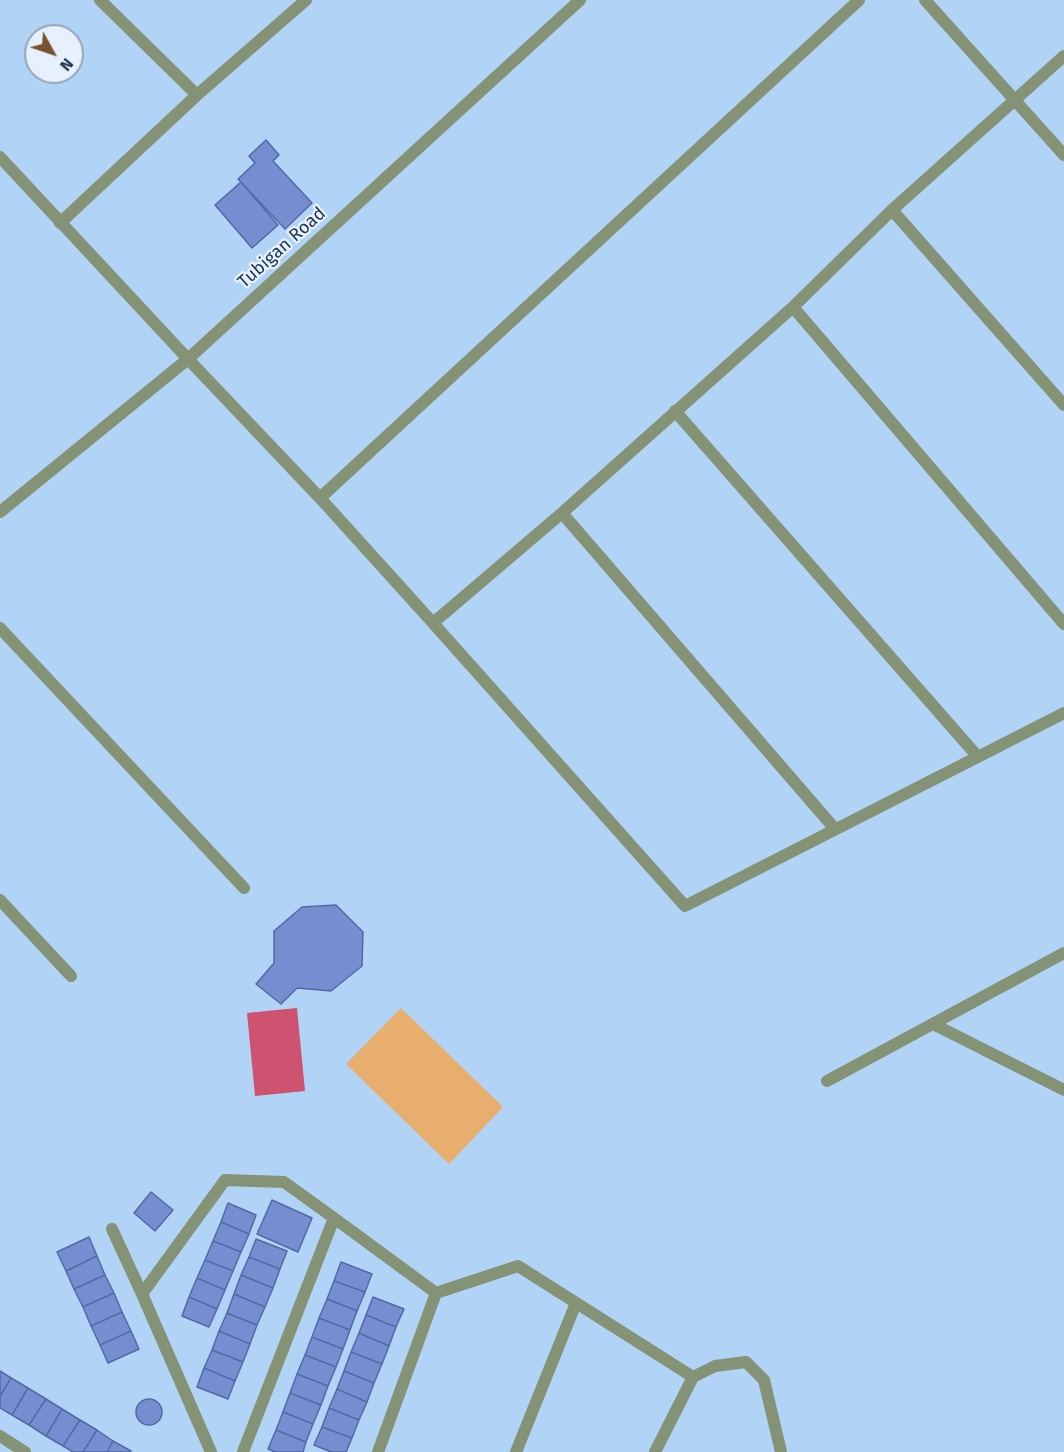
<!DOCTYPE html>
<style>
body{margin:0}
#map{position:relative;width:1064px;height:1452px;overflow:hidden;background:#b1d3f5;font-family:"Fira Sans",sans-serif}
canvas{display:block}
.north{position:absolute;left:24px;top:24px;width:60px;height:60px;box-sizing:border-box;background:#e6f1fd;border:2px solid #96a6b6;border-radius:50%;rotate:130deg;font-size:16px;font-weight:700;line-height:24px;text-align:center;color:#1e364c}
.north::after{content:'';display:block;margin:auto;width:21px;height:27px;background:#77542d;clip-path:polygon(50% 0,100% 100%,50% 72%,0 100%)}
</style>
<div id="map">
<canvas width="1064" height="1452"></canvas>
<div class="north">N</div>
</div>
<script>
const ctx = document.querySelector('canvas').getContext('2d');
ctx.lineJoin = 'round';
function fill(path, color) {
  ctx.fillStyle = color;
  ctx.fill(path, 'evenodd');
}
function trace(path, color, width, dash) {
  ctx.strokeStyle = color;
  ctx.lineWidth = width;
  ctx.lineCap = dash ? 'butt' : 'round';
  ctx.setLineDash(dash || []);
  ctx.stroke(path);
}
function label(font, color, halo, rows, align = 'center') {
  ctx.font = font + ' "Fira Sans",sans-serif';
  ctx.lineWidth = 4.5;
  ctx.setLineDash([]);
  ctx.textBaseline = 'middle';
  ctx.strokeStyle = halo;
  ctx.fillStyle = color;
  for (const [text, x, y, turn = 0] of rows) {
    ctx.save();
    ctx.translate(x, y);
    ctx.rotate((+turn || 0) * Math.PI / 180);
    ctx.textAlign = isNaN(turn) ? turn : align;
    if (halo) ctx.strokeText(text, 0, 0);
    ctx.fillText(text, 0, 0);
    ctx.restore();
  }
}
const green = new Path2D(`
 M401,1008L503,1107L449,1164L346,1064Z`);
const water = new Path2D(`
 M297,1008L305,1091L255,1096L247,1013Z`);
const building = new Path2D(`
 M266,140L279,155L273,161L312,203L285,229L238,179L255,163L249,156Z
 M241,182L278,225L252,248L215,205Z
 M336,905L363,932L362,966L331,991L297,988L281,1004L256,984L274,963V931L302,907Z
 M151,1192L173,1210L155,1231L134,1213Z
 M272,1200L312,1218L298,1252L257,1234Z
 M228,1203L256,1215L249,1234L221,1222Z
 M221,1222L249,1234L241,1252L213,1241Z
 M89,1237L97,1256L66,1271L57,1252Z
 M256,1239L287,1251L280,1269L249,1257Z
 M213,1241L241,1252L233,1271L205,1260Z
 M97,1256L105,1275L74,1289L66,1271Z
 M249,1257L280,1269L273,1288L241,1275Z
 M205,1260L233,1271L225,1290L197,1278Z
 M341,1262L372,1274L365,1292L334,1281Z
 M105,1275L114,1293L83,1307L74,1289Z
 M241,1275L273,1288L265,1307L234,1294Z
 M197,1278L225,1290L217,1309L189,1297Z
 M334,1281L365,1292L357,1311L327,1299Z
 M114,1293L122,1312L91,1326L83,1307Z
 M234,1294L265,1307L257,1325L227,1313Z
 M189,1297L217,1309L209,1327L182,1316Z
 M373,1297L404,1309L396,1327L366,1315Z
 M327,1299L357,1311L350,1330L319,1318Z
 M122,1312L131,1331L100,1345L91,1326Z
 M227,1313L257,1325L250,1344L219,1331Z
 M366,1315L396,1327L389,1346L359,1333Z
 M319,1318L350,1330L343,1349L312,1337Z
 M131,1331L139,1349L108,1363L100,1345Z
 M219,1331L250,1344L243,1362L212,1350Z
 M359,1333L389,1346L382,1364L351,1352Z
 M312,1337L343,1349L336,1367L305,1355Z
 M212,1350L243,1362L235,1381L204,1368Z
 M351,1352L382,1364L374,1383L344,1371Z
 M305,1355L336,1367L328,1386L297,1374Z
 M204,1368L235,1381L228,1399L197,1387Z
 M0,1371L11,1378L0,1396Z
 M344,1371L374,1383L367,1402L337,1389Z
 M297,1374L328,1386L321,1405L290,1393Z
 M11,1378L28,1388L12,1415L0,1408V1396Z
 M28,1388L46,1399L29,1425L12,1415Z
 M337,1389L367,1402L359,1420L329,1408Z
 M290,1393L321,1405L313,1424L283,1412Z
 M46,1399L62,1409L46,1436L29,1425Z
 M136 1412a13 13 0 1 1 26 0a13 13 0 1 1-26 0Z
 M329,1408L359,1420L352,1438L322,1427Z
 M62,1409L80,1420L63,1446L46,1436Z
 M283,1412L313,1424L306,1442L276,1430Z
 M80,1420L97,1430L83,1452H73L63,1446Z
 M322,1427L352,1438L346,1452H331L314,1445Z
 M97,1430L113,1441L107,1452H83Z
 M276,1430L306,1442L303,1452H275L268,1449Z
 M113,1441L131,1451L130,1452H107Z`);
const minor = new Path2D(`
 M100,0L197,95
 M925,0L1064,155
 M0,157L188,359L320,498L433,623L685,906L1064,713
 M892,210L1064,405
 M60,223L197,95L306,0
 M793,307L1064,624
 M675,411L978,757
 M320,498L859,0
 M562,513L835,829
 M433,623L562,513L793,307L892,210L1064,56
 M0,628L244,888
 M0,900L71,976
 M933,1024L1064,1090
 M827,1081L1064,953
 M112,1229L142,1294
 M693,1377L715,1366L746,1362L764,1380L781,1452
 M0,1436L25,1452
 M211,1452L142,1294L225,1180L284,1182L334,1218L436,1293L518,1266L693,1377L655,1452
 M243,1452L334,1218
 M378,1452L436,1293
 M516,1452L576,1303`);
const tertiary = new Path2D(`
 M0,512L188,359L580,0`);
const streetNames = [
 ["Tubigan Road",282,248,-42]
];
fill(green, '#e7ae6e');
fill(water, '#cd5370');
fill(building, '#768ecf');
trace(building, '#5369a7', 1.5);
trace(minor, '#849275', 12);
trace(tertiary, '#849275', 12);
label('18px', '#1e364c', '#e6f1fd', streetNames);
</script>
